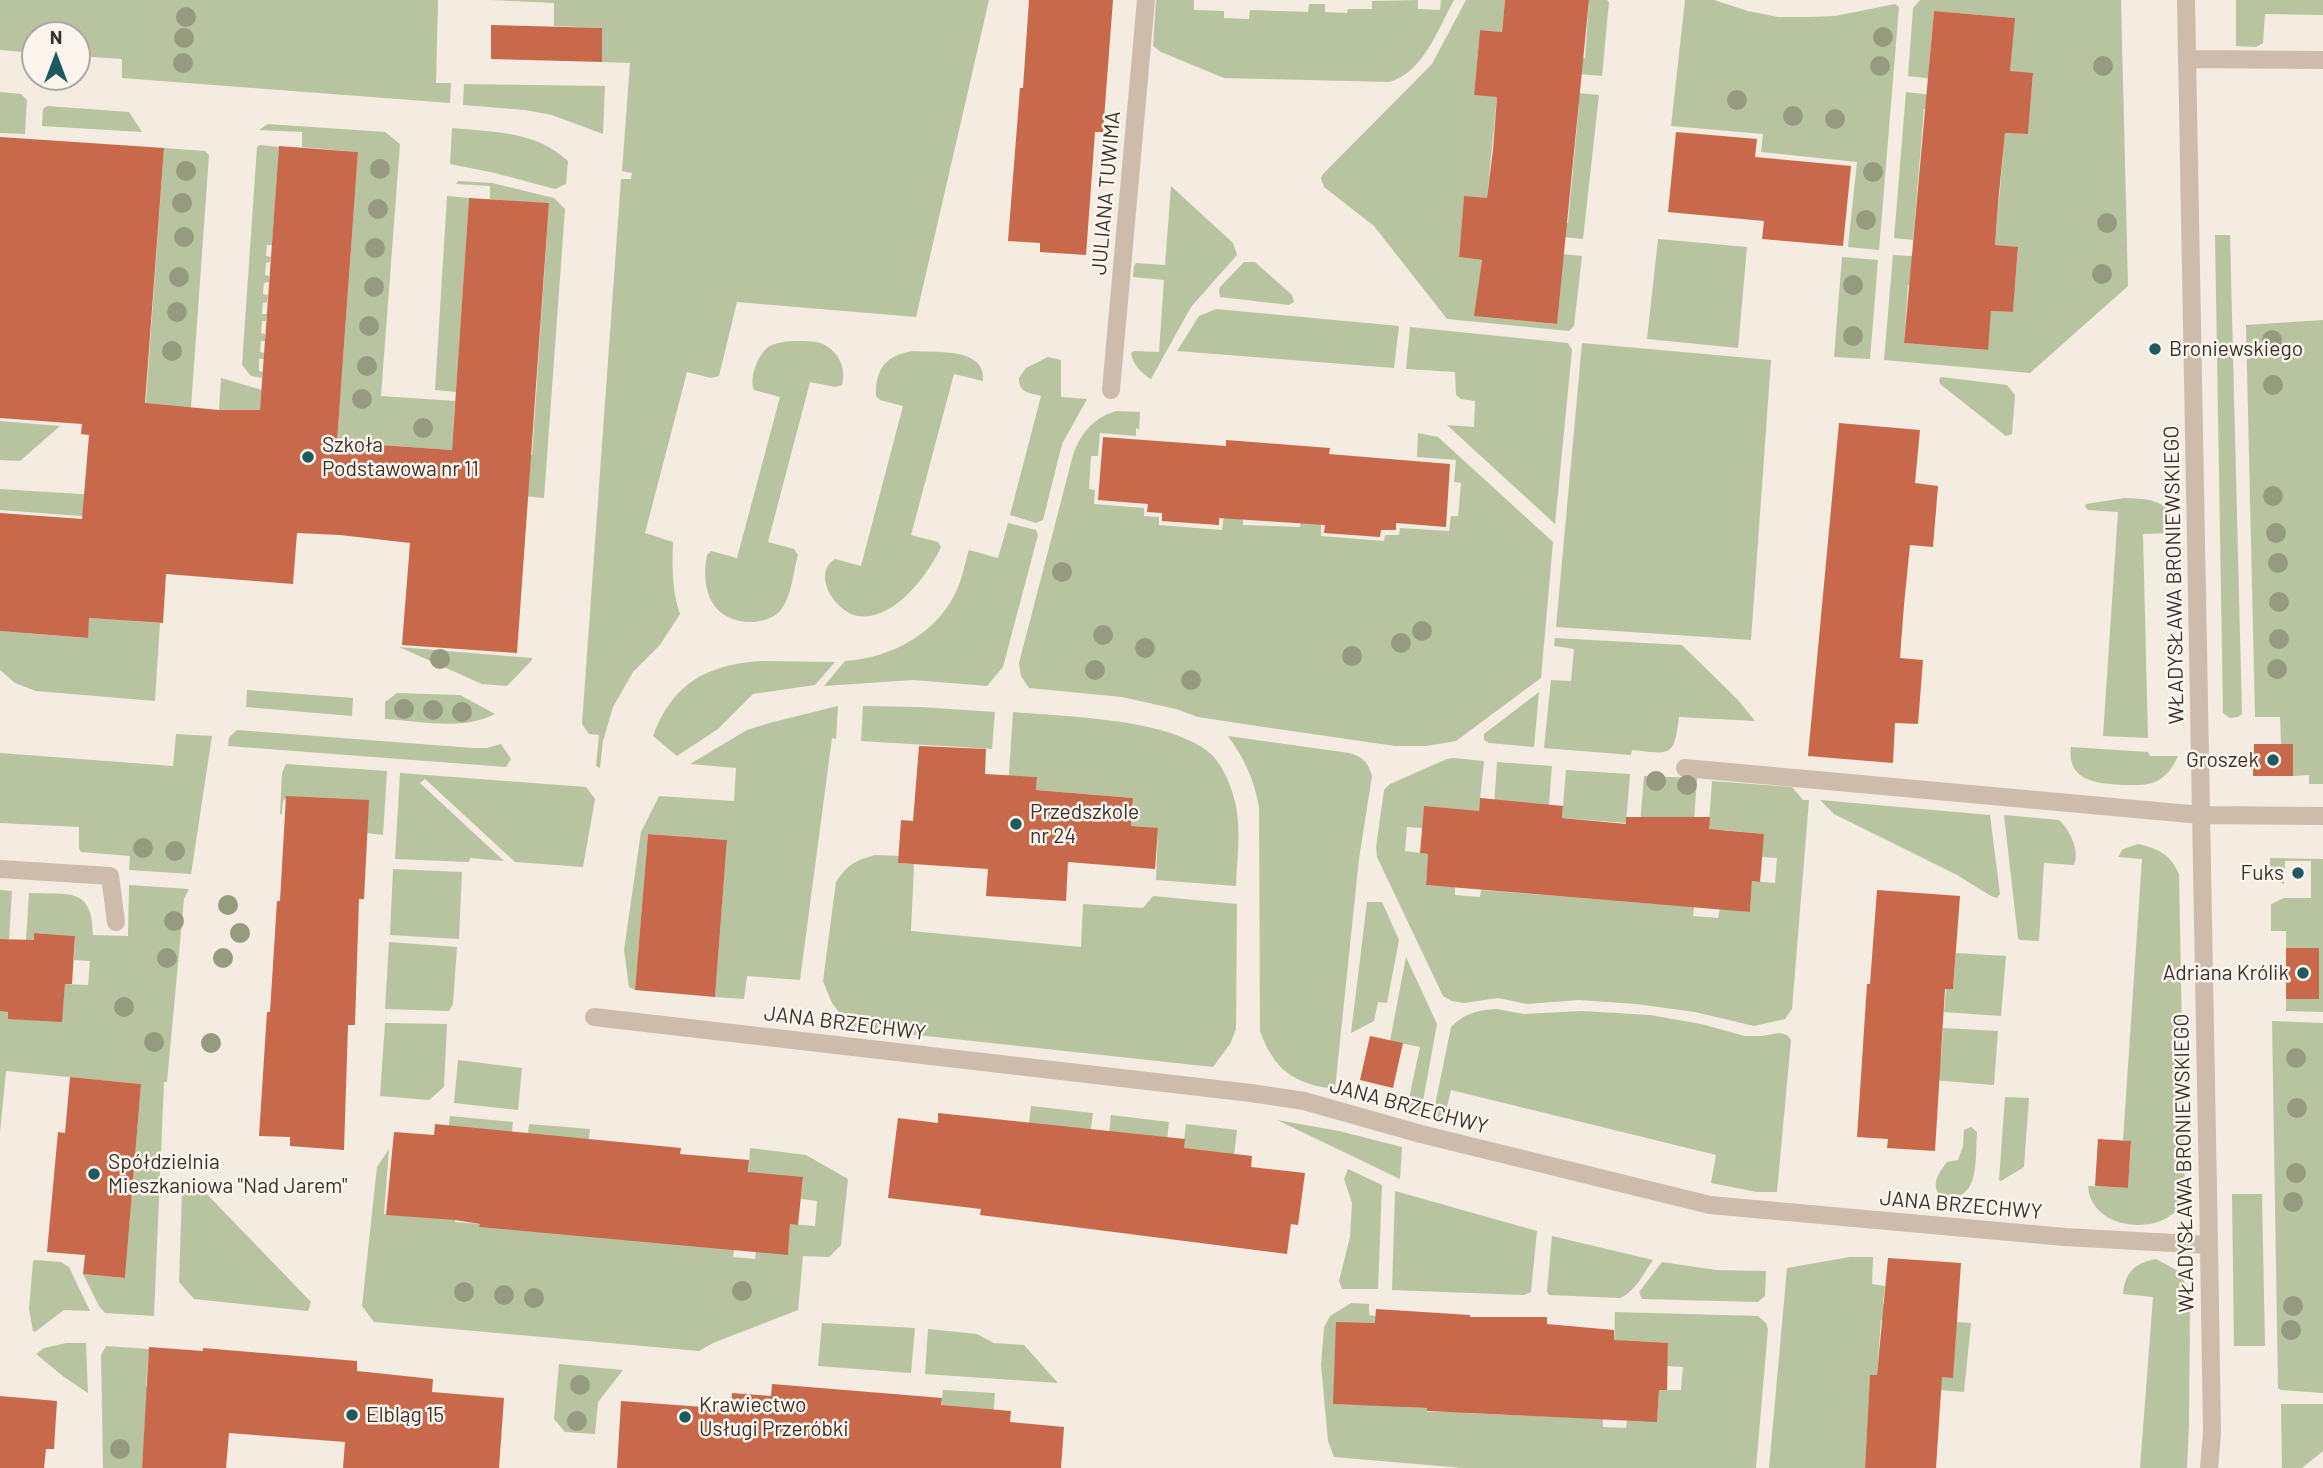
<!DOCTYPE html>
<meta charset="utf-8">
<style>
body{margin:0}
#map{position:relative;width:2323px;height:1468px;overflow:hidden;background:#f4ebe1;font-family:Barlow,sans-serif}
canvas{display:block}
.north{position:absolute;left:21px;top:21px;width:70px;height:70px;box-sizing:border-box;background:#fbf5ee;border:2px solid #aea6a0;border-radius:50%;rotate:0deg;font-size:19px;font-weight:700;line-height:28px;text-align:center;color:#3b302b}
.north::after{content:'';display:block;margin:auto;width:24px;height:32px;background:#1f5a5e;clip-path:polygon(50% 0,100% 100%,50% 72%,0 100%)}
</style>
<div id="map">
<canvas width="2323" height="1468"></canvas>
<div class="north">N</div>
</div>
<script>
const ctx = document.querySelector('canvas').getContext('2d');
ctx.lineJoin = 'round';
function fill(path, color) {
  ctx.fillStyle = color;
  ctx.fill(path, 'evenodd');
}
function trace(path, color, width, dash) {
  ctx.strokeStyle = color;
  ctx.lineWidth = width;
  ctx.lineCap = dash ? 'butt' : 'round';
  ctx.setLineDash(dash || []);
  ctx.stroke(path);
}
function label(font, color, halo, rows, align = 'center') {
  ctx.font = font + ' Barlow,sans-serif';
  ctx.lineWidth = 5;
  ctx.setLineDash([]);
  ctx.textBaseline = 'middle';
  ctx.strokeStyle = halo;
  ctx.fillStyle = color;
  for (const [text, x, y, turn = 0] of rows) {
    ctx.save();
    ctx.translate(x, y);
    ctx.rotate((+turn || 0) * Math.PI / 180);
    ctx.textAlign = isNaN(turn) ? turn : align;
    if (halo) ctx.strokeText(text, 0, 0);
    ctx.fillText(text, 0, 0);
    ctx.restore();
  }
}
const green = new Path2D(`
 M0,0H438L436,83H451L450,103L122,78V59L77,56V35H35V53L0,50Z
 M491,0H989L916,317L737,302L719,376L711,378L687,372L645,533L673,542C672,567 672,591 680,614L660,645L633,672L613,707L603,741L600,768L596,766L599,735L589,734L582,724L621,179H631L632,173L622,171L630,63L602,62V28L554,26V3Z
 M1156,0H1194V10L1224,11V18L1249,19L1250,10L1308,12L1309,4H1325V12L1347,13L1348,9H1372V1L1418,0V9L1440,10L1441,0H1454C1438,29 1423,73 1389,82L1224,78L1161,52L1153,46Z
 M1466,0H1505L1502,32L1480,30L1474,94L1497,97L1487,198L1464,197L1459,257L1482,260L1475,316L1556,324L1542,252L1582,256L1574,326L1569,331L1447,319L1374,226L1324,187L1321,178L1323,174L1432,64Z
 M1589,0H1607L1609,2L1602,76L1579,74L1561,56L1585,58Z
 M1685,0H1714L1748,11L1778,17H1807L1835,16L1895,4L1899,7L1879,250L1848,247L1857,162L1761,152L1763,134L1671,126Z
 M1920,0H2121L2128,286L2030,373L1884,360L1893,255L1926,257L1932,287L1908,285L1904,343L1987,350L1991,311L2013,312L2018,248L1995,245L2005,133L2028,134L2033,74L2010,71L2014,18L1934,11L1929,64L1950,81L1908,76L1913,8Z
 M2236,0H2323V15L2265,14L2263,43L2256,47L2236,46Z
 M464,84L605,86L603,134L552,115L525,110L463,105Z
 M1558,91L1599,95L1583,239L1543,235L1544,221L1568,223L1579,104L1557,101Z
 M0,92L21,94L27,100L25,134L0,133Z
 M1906,92L1941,96L1948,110L1924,109L1913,240L1894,238Z
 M47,106L129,112L142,132L42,126L43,109Z
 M268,124L385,132L400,144L381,396L455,401L452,450L337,442L358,152L302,147V132L259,130Z
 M452,128C494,132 536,131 568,161L566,184L555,189L495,173L450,164Z
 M260,145L279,147L272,245H267L266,256L271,257L270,262L266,263L265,275L269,276V282L264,283L263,294L268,295L267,302L263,303L262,314H267L266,321H262L261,333L265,334V341H261L260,352L264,353V359H259V371L263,372L262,378L251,376L242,365L257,147Z
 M164,148L205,151L209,155L191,407L144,428Z
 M458,181L492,183L554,198L565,209L544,498L490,493L493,453L532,455L549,204L490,199V186L456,184Z
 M1171,186L1233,243L1237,255L1191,307L1151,379C1141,373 1133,365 1131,353L1134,351L1159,352L1164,280L1133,277L1134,266L1136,263L1165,265Z
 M447,196L469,198L456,392L435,390Z
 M2215,235H2230L2242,714L2238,717L2230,718L2223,713Z
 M1658,239L1747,247L1738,348L1647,339Z
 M1842,257L1878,260L1870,359L1834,357Z
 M1244,262H1255L1292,295L1294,302L1289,305L1220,297L1219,291L1220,287Z
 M1216,309L1399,326L1394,368L1177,351L1199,316Z
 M2323,320V784H2309V775L2293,776V745L2281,744L2280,717H2255L2246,325Z
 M1410,327L1568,343L1572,350L1555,524L1447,425L1474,427L1475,401L1461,399L1456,395L1455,372L1406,369Z
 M797,341C804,341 813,341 820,343C837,349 847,367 842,385L835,387L810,382L768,542L794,549L798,555C793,572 792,598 779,612C773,618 763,621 754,622C713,623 700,592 707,555L711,551L737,558L780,397L754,390C749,378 758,355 768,347C776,342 788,341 797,341Z
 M1582,343L1771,360L1751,640L1556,627Z
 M913,351C937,353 986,347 983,381L954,374L911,535L938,542L941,547C928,575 894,621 858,616C835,612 811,574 835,559L861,566L903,406L880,400L876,396C875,368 887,355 913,351Z
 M1048,357L1061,360V397L1087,399L1062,444L1043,520L1036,523L1010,515L1041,396C1029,392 1019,394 1019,378L1026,368Z
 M1941,377L2007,385L2015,395L2012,434L2006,436L1940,384L1939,380Z
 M221,378L262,390L258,437L226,434L227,410H219Z
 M1116,411L1140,412L1139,429L1136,428V436L1100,433L1098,456H1091L1089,489L1095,490L1094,504L1144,508V516L1159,517V525L1222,530L1224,515L1243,517V525L1300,527L1301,520L1321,521V536L1384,541L1385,535H1399L1400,528L1449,531L1451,516H1458L1461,483L1454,482L1456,460L1417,457L1418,433L1438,437L1553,542L1541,678L1456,741L1426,746H1395L1264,727L1198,717L1176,709L1122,697L1029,688L1021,676L1019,663L1073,455C1081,433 1093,418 1116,411Z
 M0,421L60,426L20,461L0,460Z
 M0,489L96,495L94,517L0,510Z
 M2124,498C2152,499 2173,499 2174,533L2143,534L2148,738L2103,736L2118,512L2088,510L2085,506L2086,504Z
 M1008,523L1036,530L1038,535L1003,667L987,686L913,680L824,686L845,661C892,658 940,632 958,587C963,576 965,562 969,550L998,558Z
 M89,618L160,623L155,701L36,691L15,683L0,670V631L87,638Z
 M1555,638L1682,645L1738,700L1755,721L1679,717C1674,758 1671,754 1632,750L1631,755L1544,748L1551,680L1571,681L1574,649L1554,646Z
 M399,647L532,658V660L507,686L482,684Z
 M760,661L835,662L815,685L753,694L718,729L677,756L653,736C672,684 706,665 760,661Z
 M247,690L353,698L352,716L246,707Z
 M1539,692L1534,747L1489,743L1484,740V734Z
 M397,693L460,695L495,714C462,731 420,721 385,719V702Z
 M838,706L836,739L832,738L800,980L747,976L744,999L715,997L727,840L648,834L635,990L629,987L624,950L641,832L659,796L734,801L736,768L690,764L747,730L773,722Z
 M863,706L921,707L995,712L992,749L861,741Z
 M1013,712C1067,717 1162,718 1206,750C1222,761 1232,787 1236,806C1241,831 1237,860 1236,886L1156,880L1158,829L1131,826L1133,798L1036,790L1037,777L1015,776L1014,788H1008Z
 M237,730L473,748H487L501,744L511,759L506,767L228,746L229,737Z
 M176,734L212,736L191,874L129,870L130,856L81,852L79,848V827L0,823V753L173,766Z
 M1228,736L1349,753C1363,757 1368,762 1372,776L1359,859L1335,1089C1294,1084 1274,1070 1260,1031L1259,807C1254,779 1244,758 1228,736Z
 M2071,747L2148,752L2150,756H2178C2173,767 2168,775 2157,781C2146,786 2136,785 2125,785C2100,784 2066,782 2071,747Z
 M1454,758L1484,761L1478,818L1424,807L1422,828L1407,827L1405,851L1428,854L1426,885L1455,887V895L1480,897L1481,890L1694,907L1693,916L1718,918L1720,909L1750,912L1752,881L1775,883L1777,858L1762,857L1763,834L1723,830L1708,837L1712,781L1792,787L1803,800H1809L1792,1009L1785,1019L1754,1026L1695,1012L1636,1004L1579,1000L1527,1004L1498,998L1464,1003L1452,1001L1443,996L1377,857L1376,847L1384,790L1390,784L1447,759Z
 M1497,762L1552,766L1548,817L1493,820Z
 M286,764L387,771L383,835L367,833L288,796L283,801L282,814H280L282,773Z
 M1566,770L1630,774L1626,823L1562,818Z
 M400,773L586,787L595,799L583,867L515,862L425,779L420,783L504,861L470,858L469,862L395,859Z
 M1644,776L1697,778L1693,837L1640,825Z
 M1820,800L1990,815L2000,894L1997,898L1991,896L1957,875L1834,814Z
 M2004,815L2059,820C2070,830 2080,851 2074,865L2044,863L2039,941L2020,940L2018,938Z
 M2138,844C2159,849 2170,854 2179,874L2185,1196C2172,1238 2091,1234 2088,1186L2128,1188L2131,1142L2123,1140L2142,859L2118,857L2123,849Z
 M875,855L899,856L898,863L914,864L911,931L1081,947L1083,904L1143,908L1153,896L1237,904L1236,1029L1230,1044L1213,1067L880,1031L853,1026L842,1016L832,1003L823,981L836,882C847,865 856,860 875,855Z
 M2270,858L2323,859V1012L2286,1011V999L2319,998V948H2286V931H2271V904L2284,898H2311V861H2285L2284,884L2270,878Z
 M393,869L462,872L459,939L390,935Z
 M129,885L189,889L184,899L167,1082H164L154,1316L105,1313L99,1306L83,1274L125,1278L141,1084L6,1071L0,1132V1011H8V1019L62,1014L65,984L88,985L90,961L74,960L75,936L34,933V941L26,940L29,893C70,895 92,886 93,935L128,936Z
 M0,890L12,891L9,939H0Z
 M1367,902H1382L1399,940L1387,1003L1378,1002L1374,1021L1351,1033Z
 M389,942L457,947L453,1004L449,1011L385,1009Z
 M1956,953L2006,956L2001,1016L1944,1012L1946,989L1953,988Z
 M1406,957L1437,1024L1421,1112L1407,1108L1420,1047L1390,1041Z
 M1497,1009L1524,1014L1582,1011L1650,1015L1701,1024L1745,1036H1762L1779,1033L1787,1035L1791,1040L1777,1192H1757L1711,1183L1716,1155L1451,1090L1444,1119L1433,1115L1451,1027C1465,1013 1478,1010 1497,1009Z
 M2272,1021L2323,1023V1393L2281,1390L2278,1388Z
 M385,1023L447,1024L444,1087L429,1100L380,1096Z
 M1943,1028L1998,1031L1994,1085L1932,1080L1933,1059H1941Z
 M458,1060L522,1068L518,1110L454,1103Z
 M2005,1097L2029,1098L2024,1167L2001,1181L1999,1180Z
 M1031,1106L1093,1113L1088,1149L1027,1141Z
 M1111,1115L1169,1122L1165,1157L1107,1150Z
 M450,1116L513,1122L510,1149L447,1137Z
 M1277,1120L1339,1131L1402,1147L1400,1179Z
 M529,1124L590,1129L587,1157L526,1152Z
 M1186,1124L1237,1130L1232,1173L1182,1159Z
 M1971,1127L1977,1132C1975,1159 1981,1205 1940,1197C1931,1182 1938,1175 1947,1162L1958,1160L1963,1146L1964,1130Z
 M750,1148L806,1155L848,1179L841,1245L829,1257L803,1256L798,1310L713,1343L699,1351L374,1322L362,1306L377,1167L389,1149L384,1214L456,1213L455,1222L480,1224V1227L734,1249L733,1257L755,1259L756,1251L788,1254L790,1224L815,1226L817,1201L801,1199L803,1178L748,1179Z
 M1348,1169L1382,1185L1378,1289H1342L1339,1281L1350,1237L1352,1203L1344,1179Z
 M200,1187L311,1302L308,1311L194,1299L179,1282L182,1193Z
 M1395,1191L1537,1231L1531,1292L1524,1295L1392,1290Z
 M2232,1194H2262L2265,1346H2234Z
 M1552,1236L1653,1260C1644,1273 1635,1292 1620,1298L1549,1295L1547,1291Z
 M1850,1257H1873L1872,1284L1885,1286L1883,1304L1890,1305L1889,1320H1881L1877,1375L1870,1376L1865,1468H1769L1787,1268Z
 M2156,1259L2178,1271L2185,1283L2190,1304L2189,1426L2187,1468H2140L2153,1297L2123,1294C2125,1272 2135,1263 2156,1259Z
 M35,1260L61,1262L69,1267L90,1311L64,1310L35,1332L33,1331L29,1309L33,1261Z
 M1662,1262L1716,1270L1766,1271L1765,1296L1758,1302L1642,1299L1639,1292Z
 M1351,1303L1369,1304V1315L1376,1316V1323L1334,1404L1357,1405V1390L1402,1399V1407L1427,1408V1412H1449L1450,1405L1465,1413L1603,1419V1427L1626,1428L1627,1420L1657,1421L1659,1390H1681L1683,1367L1667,1366L1668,1343L1614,1348L1615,1312L1758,1316L1766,1323L1768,1329L1756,1468H1463L1334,1457L1328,1441L1321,1365L1324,1327L1330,1316Z
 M1957,1322L1971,1323L1964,1392L1940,1390L1941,1377Z
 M822,1323L915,1328L911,1373L818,1366Z
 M928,1329L977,1334L994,1343L1024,1345L1058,1383L925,1374Z
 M66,1343H86L88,1393L64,1377L36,1354L44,1348Z
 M106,1346L149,1349L146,1387L150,1388L146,1403L142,1468H103L101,1355Z
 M559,1364L623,1370L598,1402L595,1434L565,1432L554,1419Z
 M943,1390L995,1393L992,1429L940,1417Z
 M2281,1404H2323V1451L2302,1468H2282Z`);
const building = new Path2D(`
 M1029,0H1113L1103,132H1095L1086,255L1040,252V243L1008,241L1020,88H1023Z
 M1505,0H1589L1557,324L1474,316L1482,260L1459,257L1464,196L1487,198L1493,150L1497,97L1474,95L1480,30L1502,32Z
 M1934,11L2015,18L2010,71L2033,73L2028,134L2005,133L1999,193L1995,245L2018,247L2013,312L1991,311L1988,350L1904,343Z
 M491,25L602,28V62L491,59Z
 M1676,132L1757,139L1755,157L1851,166L1843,246L1762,239L1764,221L1668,212Z
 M0,137L164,148L145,403L219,410H260L279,146L358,152L337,442L452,450L469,198L549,203L517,653L402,645L410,543L340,535L297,533L293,584L166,574L163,623L89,618L88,638L0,631V513L82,519L89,435L81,434L82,424L0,418Z
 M1839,423L1920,430L1915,483L1938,486L1933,547L1910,545L1904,605L1900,658L1923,660L1918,724L1895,723L1893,763L1808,756Z
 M1103,437L1226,446V440L1330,448L1329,454L1450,464L1446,527L1396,523V530H1381L1380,537L1324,533L1325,525L1219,518V525L1162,521V513L1147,512L1148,504L1098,500Z
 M2254,744H2293V776H2253Z
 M919,746L986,749L985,774L1037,777L1036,790L1133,798L1131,826L1158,828L1155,869L1068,862L1066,901L986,896L988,869L898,863L901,820L913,821Z
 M286,796L369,800L364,899H359L355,1025H348L344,1150L290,1146V1137L259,1136L267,1012H270L277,901H280Z
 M1480,798L1563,806L1562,818L1626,824V817H1710L1709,829L1764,834L1760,882L1752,881L1750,912L1426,885L1428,854L1420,853L1424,806L1479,811Z
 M648,834L727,840L715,997L635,990Z
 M1877,890L1960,896L1953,989H1945L1935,1151L1887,1148L1888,1139L1857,1137L1867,984H1870Z
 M34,933L75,936L72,984H65L62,1022L8,1019V1012L0,1011V939L34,940Z
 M2286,948H2319V999H2286Z
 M1370,1036L1403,1043L1393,1088L1360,1080Z
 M70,1077L141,1084L125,1278L83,1274L85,1255L47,1252L58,1132L65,1133Z
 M938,1113L1185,1139L1184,1148L1252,1156L1251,1167L1305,1173L1298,1225L1291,1224L1287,1254L980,1215L981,1209L888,1198L898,1118L938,1123Z
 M435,1124L681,1148L680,1154L749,1160L748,1172L803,1177L798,1225L790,1224L788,1255L479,1227L480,1224L455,1220L386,1215L394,1132L434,1135Z
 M2098,1139L2131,1141L2128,1188L2095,1186Z
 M1888,1258L1961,1263L1953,1378L1942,1377L1936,1468H1865L1870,1375H1877Z
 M1376,1309L1470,1315V1317H1547V1324L1614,1330V1340L1668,1343L1667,1390H1659L1657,1422L1427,1411V1408L1333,1404L1336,1322L1375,1323Z
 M149,1347L203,1351V1348L357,1361V1371L433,1379L432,1392L504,1398L499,1468H343L345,1442L229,1433L226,1468H142Z
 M772,1384L942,1398L941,1405L1011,1411L1010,1422L1064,1427L1061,1468H617L621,1401L731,1409L732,1393L771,1396Z
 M0,1396L57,1401L54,1449H46L44,1468H0Z`);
const minor = new Path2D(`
 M2186,0L2209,1245L2212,1433L2209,1468
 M2188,59L2323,60
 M1111,390L1146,0
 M1685,768L2201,815L2323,816
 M0,869L110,876L116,922
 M594,1017L1251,1093L1304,1101L1421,1134L1710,1205L2065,1237L2209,1245`);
const trees = [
 [186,17],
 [1883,37],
 [184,38],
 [183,63],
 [1880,66],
 [2103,66],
 [1737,100],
 [1793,116],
 [1835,119],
 [380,169],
 [186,171],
 [1873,172],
 [182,203],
 [378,209],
 [1866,220],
 [2107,223],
 [184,237],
 [375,248],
 [2102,274],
 [179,277],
 [1853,285],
 [374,287],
 [177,312],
 [369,326],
 [1853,336],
 [2272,340],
 [172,351],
 [367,366],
 [2273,385],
 [362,399],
 [423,428],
 [2273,496],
 [2276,533],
 [2278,563],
 [1062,572],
 [2279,602],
 [1422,631],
 [1103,635],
 [2279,639],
 [1401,643],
 [1145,648],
 [1352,656],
 [440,659],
 [2277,669],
 [1095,670],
 [1191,680],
 [404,709],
 [433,710],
 [462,712],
 [1656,781],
 [1687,785],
 [143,848],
 [175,851],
 [228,905],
 [174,921],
 [240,933],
 [167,958],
 [223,958],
 [124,1007],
 [154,1042],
 [211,1043],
 [2296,1058],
 [2297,1108],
 [2296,1173],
 [2293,1202],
 [742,1291],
 [464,1292],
 [504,1295],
 [534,1298],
 [2293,1306],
 [2291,1330],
 [580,1385],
 [577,1421],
 [120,1449]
];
const markers = [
 [2155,349,7,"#1f5a5e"],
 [308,457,7,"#1f5a5e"],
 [2273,760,7,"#1f5a5e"],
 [1016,824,7,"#1f5a5e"],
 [2298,873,7,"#1f5a5e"],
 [2303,973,7,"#1f5a5e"],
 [94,1174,7,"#1f5a5e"],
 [352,1415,7,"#1f5a5e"],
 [685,1417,7,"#1f5a5e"]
];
const streetNames = [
 ["JULIANA TUWIMA",1106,193,-85],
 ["WŁADYSŁAWA BRONIEWSKIEGO",2174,575,-91],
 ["JANA BRZECHWY",845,1023,7],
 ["JANA BRZECHWY",1409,1106,15],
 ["WŁADYSŁAWA BRONIEWSKIEGO",2184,1163,-91],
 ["JANA BRZECHWY",1961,1205,5]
];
const poiNames = [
 ["Broniewskiego",2169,349],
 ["Szkoła",322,445],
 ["Podstawowa nr 11",322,469],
 ["Groszek",2259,760,"right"],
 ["Przedszkole",1030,812],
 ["nr 24",1030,836],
 ["Fuks",2284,873,"right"],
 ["Adriana Królik",2289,973,"right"],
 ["Spółdzielnia",108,1162],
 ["Mieszkaniowa \"Nad Jarem\"",108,1186],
 ["Krawiectwo",699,1405],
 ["Usługi Przeróbki",699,1429],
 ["Elbląg 15",366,1415]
];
fill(green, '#b8c4a0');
fill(building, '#c8694b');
trace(minor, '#cdbbac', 18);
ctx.fillStyle = '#969b7f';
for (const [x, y] of trees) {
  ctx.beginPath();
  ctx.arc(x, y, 10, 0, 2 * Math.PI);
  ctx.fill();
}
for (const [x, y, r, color] of markers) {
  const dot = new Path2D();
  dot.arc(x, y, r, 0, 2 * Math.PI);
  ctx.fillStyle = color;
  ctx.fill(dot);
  trace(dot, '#fbf5ee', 2.5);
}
label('21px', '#3b302b', '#fbf5ee', streetNames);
label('21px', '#3b302b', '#fbf5ee', poiNames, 'left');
</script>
